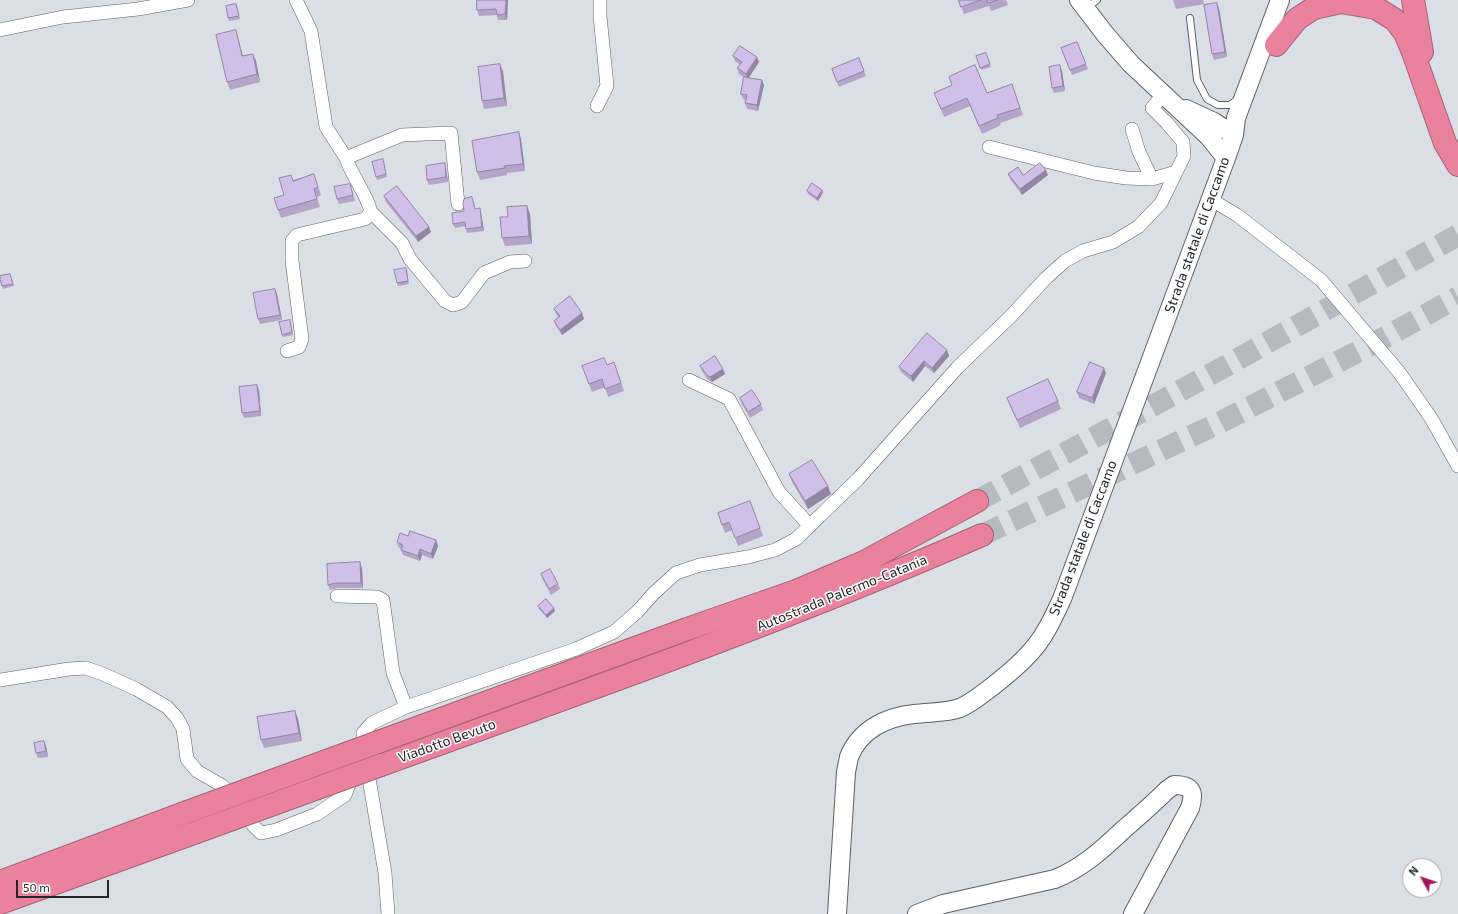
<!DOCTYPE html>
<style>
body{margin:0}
#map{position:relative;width:1458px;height:914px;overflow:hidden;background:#dadee5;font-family:"Exo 2",sans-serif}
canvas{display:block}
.north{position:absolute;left:1402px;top:858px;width:40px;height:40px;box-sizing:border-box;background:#fff;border:1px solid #a8a8a9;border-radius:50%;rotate:310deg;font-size:11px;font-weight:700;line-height:16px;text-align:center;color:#252629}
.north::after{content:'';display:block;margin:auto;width:14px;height:18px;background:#a61656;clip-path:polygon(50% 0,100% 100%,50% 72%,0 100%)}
.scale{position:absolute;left:16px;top:880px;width:93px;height:18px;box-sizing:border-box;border:2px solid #252629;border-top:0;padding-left:5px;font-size:12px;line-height:14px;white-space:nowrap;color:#252629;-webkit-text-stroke:3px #fff;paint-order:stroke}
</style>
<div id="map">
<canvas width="1458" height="914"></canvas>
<div class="north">N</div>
<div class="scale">50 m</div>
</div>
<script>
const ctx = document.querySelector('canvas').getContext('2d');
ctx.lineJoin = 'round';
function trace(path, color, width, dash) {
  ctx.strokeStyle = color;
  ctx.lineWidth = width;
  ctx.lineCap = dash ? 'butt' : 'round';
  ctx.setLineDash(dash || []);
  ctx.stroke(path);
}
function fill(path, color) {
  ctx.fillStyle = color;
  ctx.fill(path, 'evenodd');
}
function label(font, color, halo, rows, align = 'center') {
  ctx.font = font + ' "Exo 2",sans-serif';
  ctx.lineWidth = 3;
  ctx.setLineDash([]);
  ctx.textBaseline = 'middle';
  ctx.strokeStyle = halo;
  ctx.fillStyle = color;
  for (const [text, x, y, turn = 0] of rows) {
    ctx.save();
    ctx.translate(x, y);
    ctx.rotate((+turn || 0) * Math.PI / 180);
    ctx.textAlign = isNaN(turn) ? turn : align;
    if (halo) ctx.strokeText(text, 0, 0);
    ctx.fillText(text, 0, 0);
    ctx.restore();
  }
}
const highwayTunnel = new Path2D(`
 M977,501L1224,367L1458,235
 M982,535L1219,423L1371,345L1458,297`);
const lane = new Path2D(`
 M1087,8L1097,0
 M1190,18L1197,80L1207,99L1218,105H1230L1238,99`);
const street = new Path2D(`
 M296,0L311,31L326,127L346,158L402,135L451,133L458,204
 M0,30L63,17L138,9L188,0
 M597,106L607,86L600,16V0
 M1132,129L1139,152L1152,179
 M989,147L1094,173L1126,178L1152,179L1176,172
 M1210,199L1237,215L1321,280L1399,372L1431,418L1458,466
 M371,212L402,243L410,259L445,301L453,305L462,302L484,273L510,262L525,261
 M287,351L299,347L302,339L292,261V241L297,235L365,219L371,212C367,194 352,177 346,158
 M689,380L729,399L779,492L810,526
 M337,596L377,597L383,600L393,673L406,707
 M0,680L69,669L86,668L103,674L136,689L167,707L177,718L183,729L187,759L197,771L221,785L238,798L247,808L252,824L261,833L276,830L317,814L345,795L354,772
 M388,914L385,873L364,749L363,733L372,723L406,707L576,649L614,632L637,612L654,593L676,573L700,565L748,557L775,550L796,539L858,479L958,367L1011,316L1046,278L1065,261L1083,251L1113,242L1138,227L1161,203L1184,156L1183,142L1167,123L1152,108L1163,95`);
const secondary = new Path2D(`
 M1079,0L1105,34L1131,64L1209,137L1226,158
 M1186,109L1214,122L1234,135
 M837,914L846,772C847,767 848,762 849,757C860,729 887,717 914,714C929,712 946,713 960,708C972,703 982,694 993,686C1013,670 1035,652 1047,629C1053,619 1057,609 1062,599L1226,158L1234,135L1236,118L1280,0
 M917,914L943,904L1055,879C1082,868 1102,850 1123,830C1138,817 1153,804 1167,790L1174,785C1192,785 1195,792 1190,808L1133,914`);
const highway = new Path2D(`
 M1413,0L1422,52
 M1276,45L1297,19L1314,8L1341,2L1376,8L1395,20L1405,33L1413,52L1445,143L1458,165
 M687,629L796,591L864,562L977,501
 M381,765C583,692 785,621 982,535
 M0,882L187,812
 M0,903L194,833`);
const highwayBridge = new Path2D(`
 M187,812L687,629
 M194,833L381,765`);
const wall = new Path2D(`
 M508,0L507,20H498L497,15L479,16L477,10Z
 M959,0H1006L1008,5L991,11L989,6L964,14Z
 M1173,0H1203L1204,4L1176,9Z
 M237,6L240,19L229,21L228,18Z
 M1219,8L1227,57L1214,60L1212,54Z
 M238,37L243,56L253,54L256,61L260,82L230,90L227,82Z
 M1077,42L1088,69L1072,75L1061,48Z
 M986,53L991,67L981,70L976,56Z
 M733,56L759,62L749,77L764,85L758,111L747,109L745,103L746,100L743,99L741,94L744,77L739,74L737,68L740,65L735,61Z
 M859,58L866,76L839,87L832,69Z
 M500,64L503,72L507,106L484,109L482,101Z
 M1062,71L1065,91L1054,93L1052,88Z
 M949,77L987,93L1012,84L1023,115L1000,123L1001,125L982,134L970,106L944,117L934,93L952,85Z
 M521,139L525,171L507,173V175L480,180L477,172Z
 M384,162L387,177L377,180L376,177Z
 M446,169L448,182L429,185L427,180Z
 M314,174L321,195L317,197L320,207L281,218L278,210L284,195L293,180Z
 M1008,174L1023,175H1048L1022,195L1010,179Z
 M350,184L355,201L339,204L337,199Z
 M807,191L823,192L818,201L808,194Z
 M384,196L429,227L431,232L418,242L386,202Z
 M474,201L475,209L481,213L484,231L467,233L465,226L455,228L453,224L464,211Z
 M530,214L532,244L505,246L502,238L508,217Z
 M407,270L409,284L398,286L397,283Z
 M11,276L14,286L3,289L0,279Z
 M277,294L282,320L260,324L258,319Z
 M554,309L582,313L584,319L562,335L556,326L554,321L558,317L556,314Z
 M291,322L293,335L283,337L282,335Z
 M947,350L949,356L934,373L925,366L913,382L901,372L899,367Z
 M614,362L624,391L608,397L605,387L592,392L582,366L607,365Z
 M700,366L725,374L712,382L708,380L702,371Z
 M1106,373L1094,404L1079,398L1077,392Z
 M257,385L259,390L261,416L244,418L242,413Z
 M740,398L761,404L763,410L750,418L742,404Z
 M1007,398L1058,401L1061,409L1020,428L1010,406Z
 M789,474L831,494L808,509L792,482Z
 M750,501L763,536L738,546L732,530L725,533L718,513Z
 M408,536L436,540L438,546L433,559L422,555L420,561L403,555L401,550L402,549L399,548L397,542Z
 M362,568L363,588H337L330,590L328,585Z
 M541,574L558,584L560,589L551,595L543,580Z
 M538,606L555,611L547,618L539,609Z
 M295,711L298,719L302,741L264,748L261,740Z
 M46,746L48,757L38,758L36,753Z`);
const shadedWall = new Path2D(`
 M506,0H508L507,20L505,14Z
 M1217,3L1219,8L1227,57L1225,52Z
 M253,54L256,61L260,82L257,74Z
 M757,57L759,62L748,79L746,74Z
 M500,64L503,72L507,106L504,98Z
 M1060,65L1062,71L1065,91L1063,86Z
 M762,80L764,85L758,111L757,105Z
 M519,132L521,139L525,171L523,164Z
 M445,163L446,169L448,182L446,177Z
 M1046,170L1048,175L1022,195L1020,189Z
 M822,190L823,192L818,201L817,198Z
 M527,206L530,214L532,244L529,236Z
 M480,208L481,213L484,231L482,227Z
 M429,227L431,232L418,242L416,236Z
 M275,289L277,294L282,320L280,315Z
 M582,313L584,319L562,335L560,330Z
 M947,350L949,356L934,373L932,368Z
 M924,361L925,366L913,382L911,376Z
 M1104,368L1106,373L1094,404L1092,398Z
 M723,369L725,374L712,382L710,377Z
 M257,385L259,390L261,416L260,411Z
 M828,486L831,494L808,509L805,501Z
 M436,540L438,546L433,559L431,554Z
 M420,549L422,555L420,561L418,556Z
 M360,562L362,568L363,588L361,583Z
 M554,608L555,611L547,618L546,615Z
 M295,711L298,719L302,741L299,733Z
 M44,741L46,746L48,757L46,751Z`);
const building = new Path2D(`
 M477,0H506L505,14L497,15L496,9L477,10Z
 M959,0H981L961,7Z
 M987,0H998L988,3Z
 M1217,3L1225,52L1212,54L1204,5Z
 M236,4L239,16L228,18L226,6Z
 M236,30L242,56L253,54L257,74L227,82L216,35Z
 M1077,42L1086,64L1070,70L1061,48Z
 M740,46L757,57L746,74L737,68L742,62L733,56Z
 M986,53L990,64L980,68L976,56Z
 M859,58L864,71L837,82L832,69Z
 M500,64L504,98L482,101L478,67Z
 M975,65L987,93L1012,84L1020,108L997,115L998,118L979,126L967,98L941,109L934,93L952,85L949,77Z
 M1060,65L1063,86L1052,88L1049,67Z
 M744,77L762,80L757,105L745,103L747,95L741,94Z
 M519,132L523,164L504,166L505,168L477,172L472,141Z
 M383,159L386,174L376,177L372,162Z
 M445,163L446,177L427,180L426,166Z
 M1040,163L1046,170L1020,189L1008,174L1018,167L1023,175Z
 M314,174L318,187L314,189L317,199L278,210L274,198L284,195L279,178L291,175L293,181Z
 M812,183L822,190L817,198L807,191Z
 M350,184L353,195L337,199L334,187Z
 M397,186L429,227L416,236L384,196Z
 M472,197L475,209L480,208L482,227L466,229L465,222L453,224L452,213L464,211L463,204L464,199Z
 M527,206L529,236L502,238L500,217H508L507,207Z
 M406,268L408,281L397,283L394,270Z
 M10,274L13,284L2,286L0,279V276Z
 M275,289L280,315L258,319L253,293Z
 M570,296L582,313L560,330L554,321L560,316L554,309Z
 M290,320L292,332L282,335L279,322Z
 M927,333L947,350L932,368L924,361L911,376L899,367Z
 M715,356L723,369L710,377L707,375L700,366Z
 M604,358L607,365L614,362L621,383L605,389L602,379L589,384L582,366Z
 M1090,362L1104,368L1092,398L1077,392Z
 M1048,379L1058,401L1017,420L1007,398Z
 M257,385L260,411L242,413L239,387Z
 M752,390L761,404L748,412L740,398Z
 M812,460L828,486L805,501L789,474Z
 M750,501L760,528L735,538L729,522L722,525L718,513Z
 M410,531L436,540L431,554L420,549L418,556L401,550L403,545L397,542L400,533L408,536Z
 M360,562L361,583H335L328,585L327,564Z
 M550,569L558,584L549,589L541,574Z
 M546,599L554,608L546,615L538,606Z
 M295,711L299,733L261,740L257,717Z
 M44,741L46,751L36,753L34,743Z`);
const streetNames = [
 ["Strada statale di Caccamo",1197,235,-70],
 ["Strada statale di Caccamo",1083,538,-69],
 ["Autostrada Palermo-Catania",842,593,-22],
 ["Viadotto Bevuto",447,741,-20]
];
trace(highwayTunnel, '#b6b9bf', 22, [22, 11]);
trace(lane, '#5c6066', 8);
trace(street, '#5c6066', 14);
trace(secondary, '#5c6066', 20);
trace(highway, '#a56275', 24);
trace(lane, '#fff', 6);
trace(street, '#fff', 13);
trace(secondary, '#fff', 18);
trace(highway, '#ea829e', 22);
trace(highwayBridge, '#a56275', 24, []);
trace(highwayBridge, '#ea829e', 22);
fill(wall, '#b3a4c8');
fill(shadedWall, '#9286a3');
fill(building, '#d0bfe9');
trace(building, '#9286a3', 1);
label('14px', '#252629', '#fff', streetNames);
</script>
